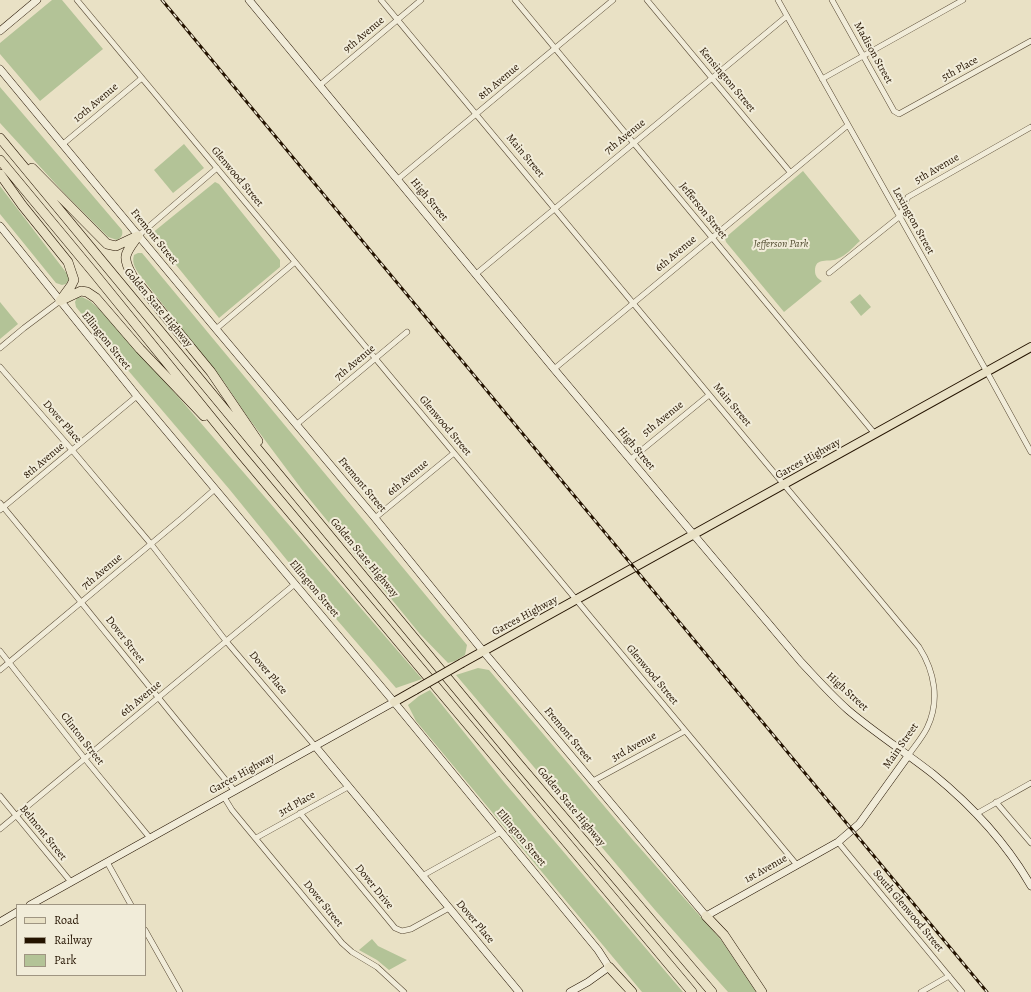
<!DOCTYPE html>
<style>
body{margin:0}
#map{position:relative;width:1031px;height:992px;overflow:hidden;background:#e9e1c5;font-family:Alegreya,serif}
canvas{display:block}
.legend{position:absolute;left:16px;top:904px;width:130px;height:72px;box-sizing:border-box;background:#f1ecd9;border:1px solid #9f9582;margin:0;padding:5px 7px;list-style:none;font-size:12px;color:#241300}
.legend li{display:flex;align-items:center;gap:8px;height:20px}
.legend b{width:20px;border:1px solid #9f9582}
</style>
<div id="map">
<canvas width="1031" height="992"></canvas>
<ul class="legend">
<li><b style="height:5px;background:#e9e1c5"></b>Road</li>
<li><b style="height:5px;background:#241300"></b>Railway</li>
<li><b style="height:11px;background:#b3c397"></b>Park</li>
</ul>
</div>
<script>
const ctx = document.querySelector('canvas').getContext('2d');
ctx.lineJoin = 'round';
function fill(path, color) {
  ctx.fillStyle = color;
  ctx.fill(path, 'evenodd');
}
function trace(path, color, width, dash) {
  ctx.strokeStyle = color;
  ctx.lineWidth = width;
  ctx.lineCap = dash ? 'butt' : 'round';
  ctx.setLineDash(dash || []);
  ctx.stroke(path);
}
function label(font, color, halo, rows, align = 'center') {
  ctx.font = font + ' Alegreya,serif';
  ctx.lineWidth = 4;
  ctx.setLineDash([]);
  ctx.textBaseline = 'middle';
  ctx.strokeStyle = halo;
  ctx.fillStyle = color;
  for (const [text, x, y, turn = 0] of rows) {
    ctx.save();
    ctx.translate(x, y);
    ctx.rotate((+turn || 0) * Math.PI / 180);
    ctx.textAlign = isNaN(turn) ? turn : align;
    if (halo) ctx.strokeText(text, 0, 0);
    ctx.fillText(text, 0, 0);
    ctx.restore();
  }
}
const green = new Path2D(`
 M52,0H62L103,49L40,101L0,54V43Z
 M0,87L122,230C123,235 122,237 117,240L108,237L65,194L0,123Z
 M184,144L204,168L173,193L154,170Z
 M803,171L860,241C853,247 846,256 837,259C829,263 815,256 815,271C815,276 818,279 822,281L784,312L726,242L725,238Z
 M215,182L219,184L280,260V267L219,318L151,234Z
 M0,186L68,275L69,279L66,284L62,285L56,283L0,214Z
 M138,253H142L467,645L465,655L455,661L448,663L420,634L303,491L247,416L224,382L142,278C137,271 131,264 134,255Z
 M860,294L871,307L861,316L850,302Z
 M82,297L90,301L107,316L181,400L422,679L396,688L312,591L230,490L121,362L76,307L75,302L77,298Z
 M0,302L18,324L0,339Z
 M478,668L489,670L632,839L722,941L756,992H728L655,910L456,675Z
 M430,690L504,782L683,992H642L416,721L408,705L419,696Z
 M372,939L378,946L407,960L389,970L377,960L359,950Z`);
const street = new Path2D(`
 M77,0L797,865
 M381,0L919,647C935,672 940,701 927,728C922,738 914,747 908,756
 M515,0L875,434
 M647,0L790,172
 M778,0L987,372L1031,452
 M832,0L894,111L899,114L1031,41
 M822,79L963,0
 M320,85L421,0
 M63,144L142,78
 M398,179L613,0
 M138,236L217,168
 M829,273L899,217L908,197L1031,127
 M476,274L787,16
 M216,329L295,262
 M0,348L24,328L60,301
 M0,367L72,450L151,544L226,641L315,746
 M554,369L848,125
 M297,424L407,332
 M631,459L709,395
 M0,503C79,598 155,695 234,790
 M0,510L137,396
 M375,518L454,453
 M0,651L85,759L150,838
 M0,670L182,518L215,489
 M593,781L685,731
 M0,796L71,882
 M224,797L232,810L342,943L352,952L377,967L404,992
 M996,802L1031,843
 M300,813L395,928L402,931L411,929L449,908
 M976,814L1031,783
 M0,829L295,584
 M256,838L348,787
 M838,842L962,992
 M107,862L131,905
 M422,876L501,832
 M145,930L180,992
 M921,992L949,976`);
const secondary = new Path2D(`
 M249,0L554,369L801,662C816,678 831,695 848,710C875,733 905,752 933,774C971,805 1007,844 1031,886
 M0,31L37,0
 M0,69L216,329L375,518L483,651L706,916L838,842L859,824L908,756
 M0,226L137,396L394,702L598,950L609,967L588,982L570,992
 M315,746L519,992
 M30,905L394,702
 M0,922L17,912`);
const primary = new Path2D(`
 M462,663L1031,347
 M394,702L415,690`);
const highway = new Path2D(`
 M0,138L517,762L712,992
 M0,160L94,273L241,454L692,992
 M32,168L107,244L116,246L135,237
 M0,174L22,205L68,262L74,280L71,286L60,301
 M138,236C125,254 121,256 133,277L211,372L258,441
 M60,301L81,291L87,292L96,298L140,349L204,416
 M706,916L724,935L762,992
 M609,967L632,992`);
const rail = new Path2D(`
 M162,0L987,992`);
const primaryBridge = new Path2D(`
 M415,690L462,663`);
const streetNames = [
 ["9th Avenue",364,35,-40],
 ["Madison Street",873,53,61],
 ["5th Place",960,69,-29],
 ["Kensington Street",727,80,50],
 ["8th Avenue",499,82,-40],
 ["10th Avenue",96,103,-40],
 ["7th Avenue",625,137,-39],
 ["Main Street",525,156,50],
 ["5th Avenue",937,169,-30],
 ["Glenwood Street",237,177,50],
 ["High Street",429,200,50],
 ["Jefferson Street",703,211,51],
 ["Lexington Street",913,221,61],
 ["Fremont Street",154,237,51],
 ["6th Avenue",676,254,-40],
 ["Golden State Highway",158,308,50],
 ["Ellington Street",106,341,51],
 ["7th Avenue",355,363,-40],
 ["Main Street",732,405,50],
 ["5th Avenue",663,419,-39],
 ["Dover Place",62,422,49],
 ["Glenwood Street",445,426,50],
 ["High Street",636,449,50],
 ["Garces Highway",808,459,-29],
 ["8th Avenue",44,461,-40],
 ["6th Avenue",408,478,-40],
 ["Fremont Street",362,485,50],
 ["Golden State Highway",364,558,50],
 ["7th Avenue",102,572,-40],
 ["Ellington Street",314,589,50],
 ["Garces Highway",525,616,-28],
 ["Dover Street",125,640,52],
 ["Dover Place",268,673,50],
 ["Glenwood Street",652,675,50],
 ["High Street",847,692,42],
 ["6th Avenue",141,699,-40],
 ["Fremont Street",568,735,50],
 ["Clinton Street",82,739,52],
 ["Main Street",901,746,-55],
 ["3rd Avenue",634,747,-29],
 ["Garces Highway",242,774,-29],
 ["3rd Place",297,804,-29],
 ["Golden State Highway",571,807,50],
 ["Belmont Street",43,833,51],
 ["Ellington Street",521,838,50],
 ["1st Avenue",766,869,-29],
 ["Dover Drive",374,887,51],
 ["Dover Street",323,904,51],
 ["South Glenwood Street",908,911,50],
 ["Dover Place",475,922,50]
];
const parkNames = [
 ["Jefferson Park",781,244]
];
fill(green, '#b3c397');
trace(street, '#554631', 6);
trace(secondary, '#241300', 8);
trace(primary, '#241300', 10);
trace(highway, '#241300', 10);
trace(street, '#f1ecd9', 5);
trace(secondary, '#f1ecd9', 7);
trace(primary, '#e9e1c5', 8);
trace(highway, '#e9e1c5', 9);
trace(rail, '#241300', 3);
trace(rail, '#f1ecd9', 1.5, [4.5]);
trace(primaryBridge, '#241300', 10, []);
trace(primaryBridge, '#e9e1c5', 8);
label('11px', '#241300', '#f1ecd9', streetNames);
label('italic 11px', '#565135', '#f1ecd9', parkNames);
</script>
